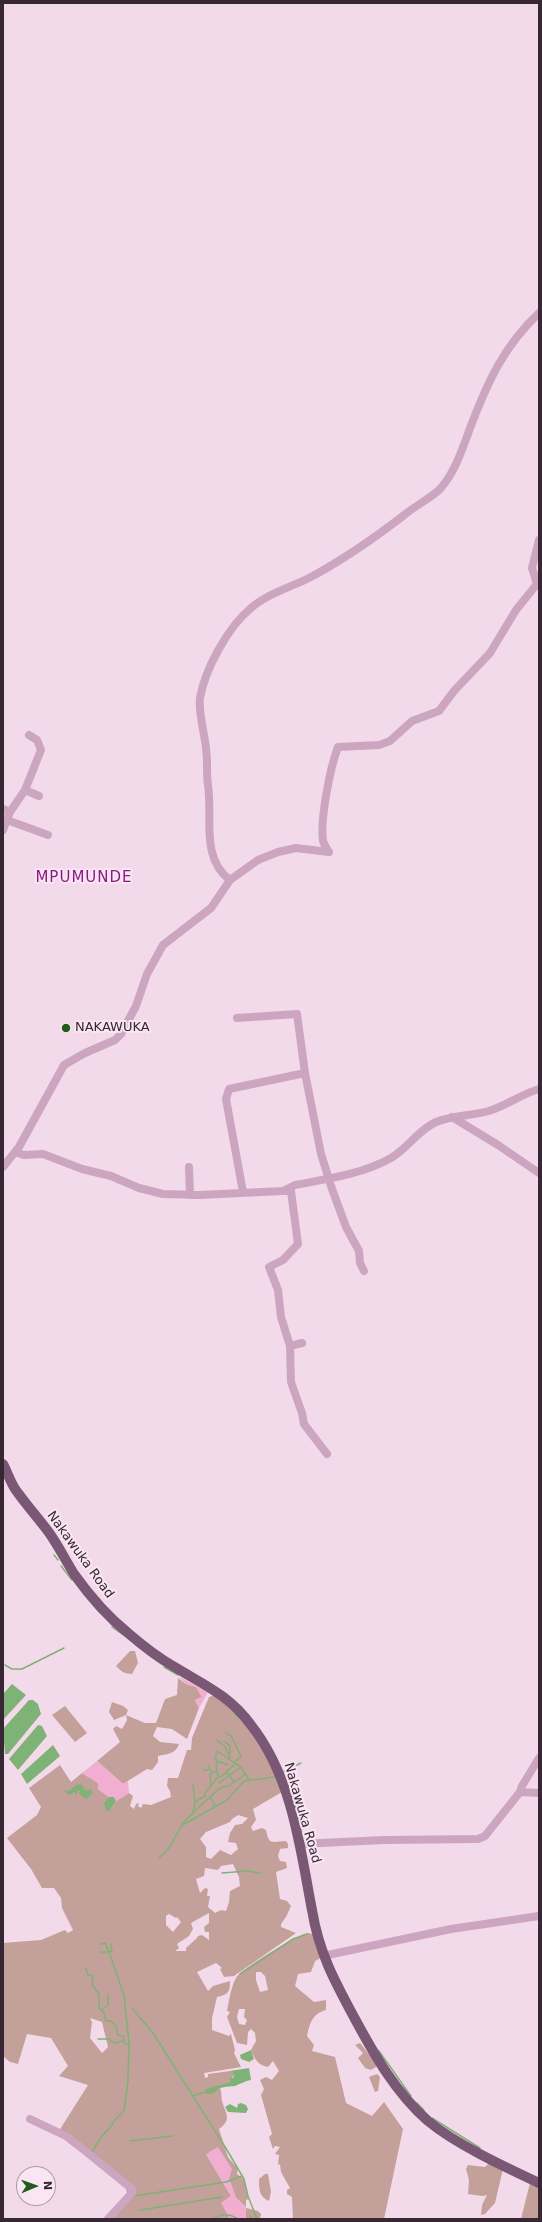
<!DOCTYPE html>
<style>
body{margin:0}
#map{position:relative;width:542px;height:2222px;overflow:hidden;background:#f3daea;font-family:"DejaVu Sans",sans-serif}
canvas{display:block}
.frame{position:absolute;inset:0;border:4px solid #372735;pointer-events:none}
.north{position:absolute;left:16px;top:2166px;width:40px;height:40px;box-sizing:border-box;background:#fae6f3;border:1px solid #ac9aa7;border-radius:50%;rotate:88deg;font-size:11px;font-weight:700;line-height:16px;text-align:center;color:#372735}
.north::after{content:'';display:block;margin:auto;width:14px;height:18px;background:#215b1a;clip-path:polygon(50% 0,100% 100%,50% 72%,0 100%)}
</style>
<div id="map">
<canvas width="542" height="2222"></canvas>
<div class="frame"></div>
<div class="north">N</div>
</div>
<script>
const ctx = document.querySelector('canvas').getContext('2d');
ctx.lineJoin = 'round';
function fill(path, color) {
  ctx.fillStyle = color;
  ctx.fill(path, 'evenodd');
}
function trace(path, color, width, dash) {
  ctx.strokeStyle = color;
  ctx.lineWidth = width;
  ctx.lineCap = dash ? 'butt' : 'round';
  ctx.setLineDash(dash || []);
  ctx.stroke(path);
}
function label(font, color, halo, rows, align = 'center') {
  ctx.font = font + ' "DejaVu Sans",sans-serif';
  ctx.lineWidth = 4;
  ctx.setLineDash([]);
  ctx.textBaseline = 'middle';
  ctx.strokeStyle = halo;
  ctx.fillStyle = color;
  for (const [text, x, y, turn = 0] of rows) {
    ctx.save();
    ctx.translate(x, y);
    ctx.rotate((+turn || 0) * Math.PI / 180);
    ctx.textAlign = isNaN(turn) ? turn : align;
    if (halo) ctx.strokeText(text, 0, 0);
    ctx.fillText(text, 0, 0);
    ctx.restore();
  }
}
const green = new Path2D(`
 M130,1651H135L138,1663L132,1674C124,1674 121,1671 116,1666Z
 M178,1678L186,1684L196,1687L202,1697L195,1700L199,1708L187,1739L172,1729L157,1727L153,1736L160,1742L179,1744C176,1754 167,1754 158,1756V1762L152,1770L147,1769L123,1784L97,1761L120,1742L113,1729L116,1726L122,1729L127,1720L126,1715L114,1720L109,1712L112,1702L123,1706L128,1710L126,1715L145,1723H156L165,1699L177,1695Z
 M215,1695C248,1720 267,1754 282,1792L253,1809L256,1820L251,1827L253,1831L262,1828L266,1830C269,1845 271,1842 286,1841L288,1844V1848L280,1849L278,1856L280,1861L286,1862L287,1868L276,1872L280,1899L287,1901L291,1906L286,1917L281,1924V1927L296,1933L234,1976L224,1977L220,1969L222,1968L216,1963L197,1972L208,1991L213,1986L230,1981C230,1993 228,1994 217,1997L212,2018V2030L229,2036L231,2034L235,2050L234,2053L241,2067L204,2073L205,2078L208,2077V2074L230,2071L234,2074L230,2082L212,2088H220C222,2093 221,2096 222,2101C225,2113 233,2119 219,2129L228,2157L238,2169L237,2174L244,2179L249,2199L246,2200V2207L236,2198L229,2179L206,2154L231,2196L222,2203L230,2219H105L127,2195L126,2187L57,2134L88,2085L59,2076L68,2066L51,2038L27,2034L18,2064L10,2062L3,2056V1943L41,1940L65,1930L68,1933L73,1930L62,1908L61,1898L54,1888H42L31,1869L7,1838L37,1815L41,1807L29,1788L60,1765L71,1782L82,1773L98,1783V1789L109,1797L107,1803L110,1810L116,1801L129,1793L133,1796L130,1806L134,1809L136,1804L139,1803L138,1806L141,1808L143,1804L151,1805L171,1797L170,1791L167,1786L168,1778H178L187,1750H191L192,1738L209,1697ZM238,1815L248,1818L242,1824L235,1825L230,1833L228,1842L236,1843L238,1849L231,1855L220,1850L211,1859L206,1857V1847L200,1839L206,1832L230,1822L232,1819ZM233,1864L239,1877L240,1886L230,1891L229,1902L226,1911L221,1910L215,1913L208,1907L210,1896H207L208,1889L205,1888L200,1893L196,1879L204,1876L205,1868L218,1870L221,1866ZM209,1913V1923L204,1927L205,1932H209V1940L202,1935L198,1936L197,1938L186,1948V1951H175L179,1948L177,1944L189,1936L193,1929L191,1923ZM169,1914L176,1918L177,1917L181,1922L173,1932L166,1925V1916ZM90,2018L102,2022L108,2047L102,2053L90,2038L92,2022Z
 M65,1706L87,1733L75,1742L52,1715Z
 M307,1933L315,1934L321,1958L315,1961L311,1972L298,1974L295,1986L314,2002L326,2000V2010C312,2014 310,2023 307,2036L314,2045L312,2051L335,2057L346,2103L372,2116L384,2102L403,2129L384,2219H293L292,2197L287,2194V2190L290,2188L281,2172L280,2164L278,2165L279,2155L275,2154L280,2147L275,2146L273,2149L269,2137L272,2134L261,2095L264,2089L260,2080L266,2077L272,2080L279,2071L273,2061L268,2067C258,2065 255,2060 251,2050L256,2041L255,2033L251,2029L248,2032L247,2045L237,2043L227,2017L230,2012L227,2011C229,2001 231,1987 236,1978C242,1968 295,1937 307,1933ZM256,1972H261L265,1976L268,1990L260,1992L256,1980ZM239,2009H245L244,2017L247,2020L245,2025L239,2024L237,2017Z
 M360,2043L368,2053L377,2061L376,2067L371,2070L365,2068L358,2058L363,2053L355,2045Z
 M377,2074L380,2077L378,2091L375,2092L369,2077Z
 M490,2162L503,2169L495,2203L485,2214L481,2215L482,2205L487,2195L483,2196L468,2194L469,2180L466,2169L468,2165L485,2167Z
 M265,2174H268L271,2192L269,2201C259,2197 259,2189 259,2179Z
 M530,2183L539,2187V2219H521Z
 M246,2208L258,2211L261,2214L260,2219H246Z`);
const sand = new Path2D(`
 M178,1676L208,1692L199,1708L195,1700L202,1697L196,1687L186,1684Z
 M97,1761L123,1784L128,1781L129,1793L116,1801L114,1797H109L98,1789V1783L82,1773Z
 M218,2147L232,2169L229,2179L236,2198L246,2207V2219H230L221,2203L231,2196L206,2154Z`);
const water = new Path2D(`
 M12,1684L26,1695L3,1720V1694Z
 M29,1700H33L38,1704L41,1714L8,1754H5L3,1729Z
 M38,1725L42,1726L47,1736L18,1770L9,1759Z
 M53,1745L60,1756L27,1784L21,1774Z
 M81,1784L86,1791L91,1789L93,1793L86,1799L79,1794L80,1791L78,1790L76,1795L74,1792L70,1795L63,1790L68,1791L77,1785Z
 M109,1797H114L116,1801L110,1810L106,1811L104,1803Z
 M251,2050L254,2059L249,2062L241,2059L240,2055Z
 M249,2068L251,2080C245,2081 240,2084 235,2086C227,2087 219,2086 214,2093L207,2094L205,2092L206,2089L230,2082V2078H233L234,2074L230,2071Z
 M241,2103L246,2105L248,2109L246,2113L228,2112L225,2107L230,2104L237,2108L238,2104Z`);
const stream = new Path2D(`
 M54,1555L58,1560
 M61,1566L72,1580
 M112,1627L122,1634
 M5,1665L12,1669H22L64,1648
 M164,1667L178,1675
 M234,1713L237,1716
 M226,1733L231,1736L241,1756L235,1762
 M217,1740L226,1748L230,1758
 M224,1741L230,1746V1754
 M217,1761L228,1765
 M208,1765L211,1771
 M203,1770H209
 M226,1770L233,1781
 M283,1772L301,1763
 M218,1777L222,1776L235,1764
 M219,1783L241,1767
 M193,1785L195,1802L193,1812
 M211,1785L210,1775L212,1772H217
 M210,1796L215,1806
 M195,1802L205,1796V1793L218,1777L216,1766L217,1761L215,1758L217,1751L241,1767L249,1780
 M181,1826L227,1800L244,1781L275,1777
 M159,1858L169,1848L183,1823L197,1809L220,1788L228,1786L246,1774
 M222,1873L247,1871L260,1873
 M100,1944L105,1943L109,1952H100
 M86,1968L88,1975L93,1976L92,1985L99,1994V2008L104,2013L106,2021H111L116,2026L118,2035L123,2036L125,2044L129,2045
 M240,1974L293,1939L307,1934
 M132,2008L153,2033L227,2150L244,2179L248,2196L257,2219
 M101,2010L108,2005V1994
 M98,2039H109L114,2043L123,2041
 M379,2051L411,2096
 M193,2096L205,2092
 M417,2103L424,2110
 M432,2118L480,2148
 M130,2141L172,2136
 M92,2152L102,2136L113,2124L112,2123L124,2111L128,2081L129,2043L124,1995L109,1952L112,1951L111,1944
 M134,2196L226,2182L242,2176
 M140,2210L222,2197
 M250,2216L251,2219
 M212,2219C222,2214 228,2213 238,2219`);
const minor = new Path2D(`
 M537,584L532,568L539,540
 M25,790L39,796
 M3,809L10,812
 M7,820L48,835
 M3,830L10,812L25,790L41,750L37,740L29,735
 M230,880C200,858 213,816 208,785C206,772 208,761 206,749C205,735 198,712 200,698C205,669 228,627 251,608C267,594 291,587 309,578C343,560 373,539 403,516C413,507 433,497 441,488C457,469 463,446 472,423C489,379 505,345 539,313
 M237,1018L297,1014L305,1073
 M452,1117L498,1145L539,1173
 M15,1152L24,1155L43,1154L82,1169L111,1176L139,1188L163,1194L200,1195L283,1191L295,1185C327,1179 363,1174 391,1158C408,1148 418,1130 436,1122C453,1115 472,1116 489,1111C507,1105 522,1094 539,1089
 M3,1167L19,1147L64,1065L85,1053L115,1040L121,1034L136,1006L147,974L163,945L211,908L230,880L258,860L278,852L296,848L329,852C327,849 324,844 323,841C320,819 330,768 338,747L379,745L390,741L412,721L439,711L454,691L490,653L516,610L537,584L539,579
 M189,1167L190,1195
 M283,1191H291L298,1244L283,1260L269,1267L278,1290L281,1317L290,1346L302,1343
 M243,1192L226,1099L229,1089L305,1073L321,1154L332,1189L346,1227L359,1251L360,1263L364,1271
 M290,1346L291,1382L302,1413L304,1424L327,1454
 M520,1792L539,1793
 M300,1844L384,1840L478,1839L485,1836L520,1792L522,1786L539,1758
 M323,1956L451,1929L539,1916
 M30,2119L68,2137L132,2189V2193L108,2219`);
const major = new Path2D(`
 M3,1464C8,1473 11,1485 18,1493C28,1507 40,1520 50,1534C59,1547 66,1561 74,1574C89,1595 108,1617 128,1633C142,1645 157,1657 173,1666C204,1685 229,1695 251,1725C292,1777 300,1847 312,1910C319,1953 335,1982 355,2019C375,2056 396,2093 428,2121C457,2145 505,2167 539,2183`);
const markers = [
 [66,1028,5,"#215b1a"]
];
const poiNames = [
 ["NAKAWUKA",75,1028]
];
const streetNames = [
 ["Nakawuka Road",80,1555,54],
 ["Nakawuka Road",302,1813,74]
];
const quarterNames = [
 ["MPUMUNDE",84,878]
];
fill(green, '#c3a099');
fill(sand, '#f1aed0');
fill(water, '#7fb277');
trace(stream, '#7fb277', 1.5);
trace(minor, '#cca5c1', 8);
trace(major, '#7a5774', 10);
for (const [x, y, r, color] of markers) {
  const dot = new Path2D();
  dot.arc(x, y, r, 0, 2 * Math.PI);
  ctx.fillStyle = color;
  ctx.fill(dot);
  trace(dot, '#fae6f3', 1.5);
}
label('13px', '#372735', '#fae6f3', poiNames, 'left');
label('13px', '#372735', '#fae6f3', streetNames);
ctx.letterSpacing = '1px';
label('15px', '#8b1b84', '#fae6f3', quarterNames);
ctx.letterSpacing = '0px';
</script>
